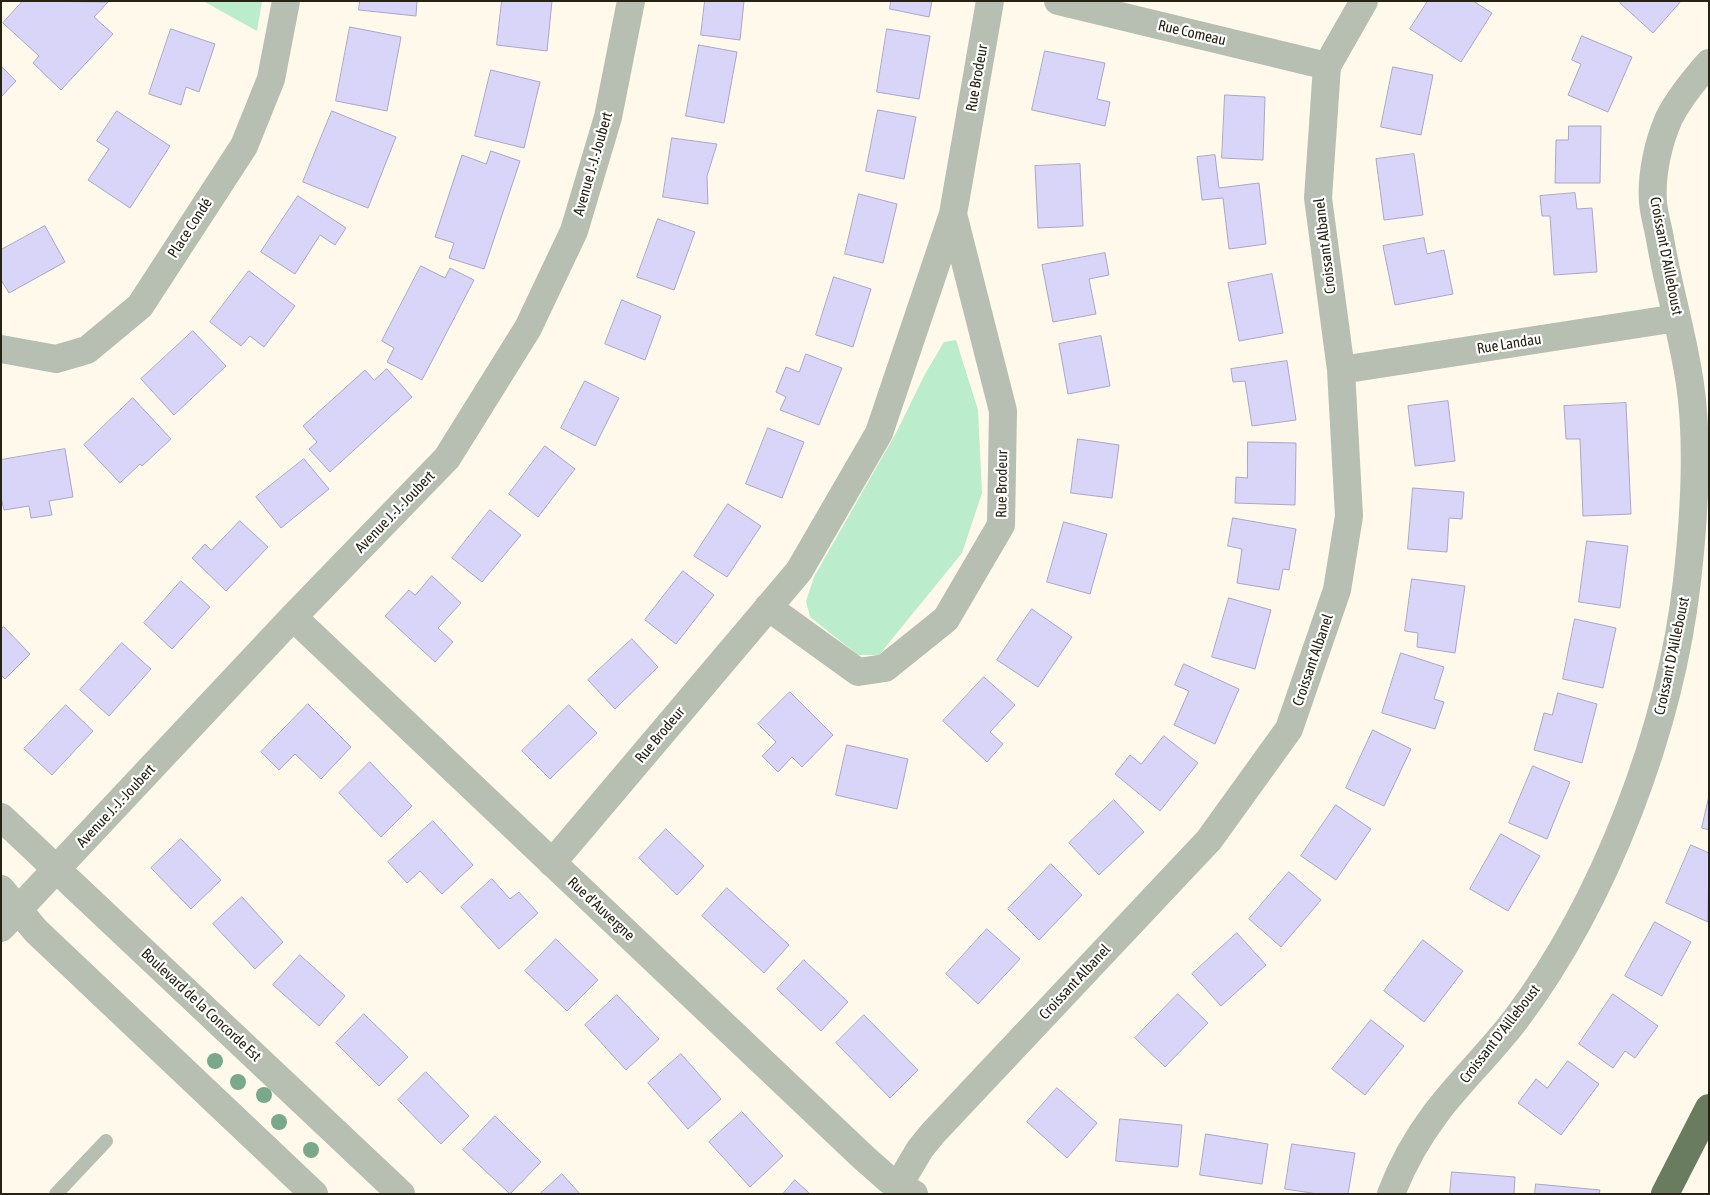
<!DOCTYPE html>
<meta charset="utf-8">
<style>
body{margin:0}
#map{position:relative;width:1710px;height:1195px;overflow:hidden;background:#fef9eb;font-family:"Asap Condensed",sans-serif}
canvas{display:block}
.frame{position:absolute;inset:0;border:2px solid #262214;pointer-events:none}
</style>
<div id="map">
<canvas width="1710" height="1195"></canvas>
<div class="frame"></div>
</div>
<script>
const ctx = document.querySelector('canvas').getContext('2d');
ctx.lineJoin = 'round';
function fill(path, color) {
  ctx.fillStyle = color;
  ctx.fill(path, 'evenodd');
}
function trace(path, color, width, dash) {
  ctx.strokeStyle = color;
  ctx.lineWidth = width;
  ctx.lineCap = dash ? 'butt' : 'round';
  ctx.setLineDash(dash || []);
  ctx.stroke(path);
}
function label(font, color, halo, rows, align = 'center') {
  ctx.font = font + ' "Asap Condensed",sans-serif';
  ctx.lineWidth = 4.5;
  ctx.setLineDash([]);
  ctx.textBaseline = 'middle';
  ctx.strokeStyle = halo;
  ctx.fillStyle = color;
  for (const [text, x, y, turn = 0] of rows) {
    ctx.save();
    ctx.translate(x, y);
    ctx.rotate((+turn || 0) * Math.PI / 180);
    ctx.textAlign = isNaN(turn) ? turn : align;
    if (halo) ctx.strokeText(text, 0, 0);
    ctx.fillText(text, 0, 0);
    ctx.restore();
  }
}
const green = new Path2D(`
 M203,1H262L257,31Z
 M956,340L978,410L982,493L962,553L879,655H858L810,617L806,601L814,577L896,433L925,374L944,342Z`);
const building = new Path2D(`
 M23,1L108,2L94,17L113,34L61,90L33,63L39,56L3,23Z
 M360,1H417L416,16L359,10Z
 M502,1H552L547,51L497,45Z
 M705,1H744L740,40L701,35Z
 M891,1H932L929,17L890,9Z
 M1428,1H1473L1492,13L1461,62L1410,29Z
 M1622,1H1681L1653,33L1620,3Z
 M350,27L401,37L387,111L336,101Z
 M171,29L215,44L199,92L186,87L181,105L149,94Z
 M887,29L930,36L919,99L877,92Z
 M1582,36L1632,57L1608,112L1568,95L1581,64L1572,60Z
 M699,45L737,52L724,123L686,116Z
 M1045,51L1105,63L1097,99L1110,102L1105,126L1032,110Z
 M1,66L16,81L1,97Z
 M1393,67L1433,75L1421,135L1381,127Z
 M491,70L540,82L524,148L475,136Z
 M1225,95L1265,97L1263,160L1222,158Z
 M878,110L916,117L904,179L866,171Z
 M117,111L170,146L130,208L88,180L109,149L97,141Z
 M332,111L396,137L368,208L303,182Z
 M1569,126H1601L1600,183H1555L1556,140H1568Z
 M672,138L717,144L707,176L708,204L663,197Z
 M491,151L520,161L484,269L449,258L454,243L435,237L462,155L486,164Z
 M1414,154L1423,215L1384,220L1376,159Z
 M1215,155L1219,188L1259,183L1266,244L1229,249L1223,198L1202,200L1197,157Z
 M1080,164L1083,226L1038,228L1035,166Z
 M1575,193L1577,209L1592,208L1597,272L1554,275L1550,216H1542L1540,196Z
 M859,194L897,204L883,263L845,254Z
 M298,196L346,228L335,245L320,235L295,274L261,252Z
 M658,219L695,232L674,290L637,277Z
 M45,226L65,262L9,293L1,280V250Z
 M1424,238L1427,254L1444,250L1453,294L1395,305L1383,246Z
 M1105,253L1109,275L1089,279L1096,314L1053,322L1042,265Z
 M421,266L445,278L450,268L474,280L422,380L387,362L394,348L382,341Z
 M249,271L295,306L264,347L250,336L241,346L210,322Z
 M1272,274L1283,333L1239,341L1228,283Z
 M834,277L871,289L853,347L816,335Z
 M622,300L661,316L645,360L605,344Z
 M193,331L226,366L174,415L141,379Z
 M1101,336L1110,386L1068,394L1059,344Z
 M806,354L842,368L819,425L780,410L786,397L776,392L786,367L799,372Z
 M1287,361L1296,420L1252,426L1245,381L1233,382L1231,369Z
 M387,369L412,397L330,472L309,449L317,442L303,426L365,370L374,380Z
 M585,381L619,398L595,446L561,428Z
 M133,398L171,439L142,466L140,464L120,483L84,445Z
 M1448,401L1455,461L1415,466L1408,406Z
 M1626,403L1631,514L1583,516L1580,439H1566L1564,406Z
 M768,428L804,442L782,498L746,484Z
 M1078,439L1119,445L1112,498L1071,493Z
 M1248,442L1296,443L1295,505L1235,503L1236,477L1247,478Z
 M545,446L575,469L538,517L509,494Z
 M65,449L73,497L49,501L52,515L31,518L29,506L4,510L1,498V460Z
 M304,459L329,489L281,528L256,497Z
 M1413,488L1464,492L1462,519L1449,518L1447,552L1408,549Z
 M728,504L761,526L727,577L694,556Z
 M490,510L521,535L482,582L452,558Z
 M1233,518L1296,529L1289,570L1283,569L1279,590L1237,583L1242,549L1228,546Z
 M240,521L268,547L226,591L192,558L205,544L211,550Z
 M1064,522L1107,534L1090,594L1047,582Z
 M1587,541L1628,546L1620,608L1579,602Z
 M683,571L714,595L676,644L645,620Z
 M432,576L461,603L438,628L453,642L435,662L385,616L409,590L415,595Z
 M1412,579L1465,586L1455,653L1417,647L1418,633L1405,631Z
 M181,581L210,607L172,649L144,623Z
 M1229,598L1271,610L1255,669L1212,657Z
 M1032,609L1072,637L1038,687L997,660Z
 M1575,619L1616,628L1603,688L1563,679Z
 M4,627L30,654L5,679L1,675V629Z
 M632,639L658,667L615,709L588,680Z
 M122,643L151,669L109,716L80,690Z
 M1401,653L1444,667L1434,699L1444,702L1435,729L1382,713Z
 M1184,664L1239,689L1215,744L1174,725L1189,691L1175,685Z
 M984,677L1015,705L990,732L1003,744L987,762L943,721Z
 M790,692L833,735L802,767L792,757L778,772L762,756L776,742L758,724Z
 M1558,693L1597,704L1582,763L1534,750L1544,713L1552,715Z
 M308,704L351,747L321,779L295,754L279,770L261,752Z
 M66,705L93,731L52,775L24,749Z
 M569,705L597,733L550,779L522,751Z
 M1373,730L1411,749L1384,806L1346,788Z
 M1164,736L1198,763L1160,811L1115,774L1130,755L1141,764Z
 M847,745L908,759L897,809L836,795Z
 M370,762L412,806L381,837L339,793Z
 M1533,766L1570,782L1547,839L1509,823Z
 M1709,796V830L1702,828Z
 M1114,800L1144,832L1099,875L1069,843Z
 M1336,805L1371,829L1336,880L1301,856Z
 M433,821L473,865L442,894L420,871L407,883L388,862Z
 M666,829L704,866L677,895L639,858Z
 M1501,834L1540,856L1508,911L1470,889Z
 M181,839L221,880L191,909L151,868Z
 M1691,845L1709,853L1708,922L1666,903Z
 M1051,864L1082,895L1039,940L1008,909Z
 M1289,872L1321,900L1281,947L1249,919Z
 M492,879L510,899L519,892L538,913L499,949L461,907Z
 M727,888L789,945L764,973L702,916Z
 M242,897L283,942L255,969L213,924Z
 M1655,922L1691,942L1662,996L1625,976Z
 M987,929L1020,959L978,1004L946,974Z
 M1237,933L1266,965L1221,1006L1192,974Z
 M556,939L598,980L567,1011L525,971Z
 M1423,940L1463,971L1424,1022L1384,991Z
 M300,955L345,996L319,1026L273,985Z
 M804,960L848,1002L821,1031L777,989Z
 M1178,994L1208,1023L1165,1067L1135,1038Z
 M1613,994L1658,1026L1635,1058L1625,1051L1613,1068L1579,1044Z
 M617,995L659,1039L626,1070L585,1025Z
 M364,1014L408,1057L379,1086L336,1043Z
 M864,1015L918,1070L890,1098L836,1043Z
 M1371,1020L1404,1046L1365,1095L1332,1069Z
 M681,1054L721,1099L688,1129L648,1083Z
 M1568,1061L1599,1084L1561,1135L1518,1103L1536,1079L1547,1088Z
 M426,1072L469,1116L441,1144L398,1100Z
 M1057,1088L1097,1123L1067,1158L1027,1122Z
 M742,1112L783,1156L750,1187L709,1142Z
 M495,1116L541,1162L510,1194L463,1150Z
 M1120,1119L1182,1125L1178,1167L1116,1161Z
 M1206,1134L1268,1144L1262,1184L1200,1175Z
 M1292,1144L1355,1153L1348,1194H1318L1285,1189Z
 M1452,1172L1515,1177L1514,1194H1450Z
 M562,1174L580,1194H540Z
 M795,1180L810,1194H783Z
 M1536,1184L1600,1190L1599,1194H1535Z`);
const service = new Path2D(`
 M56,1194L106,1141`);
const minor = new Path2D(`
 M1058,1L1327,66
 M1,349L56,359L87,350L140,306L244,146L271,79L286,1
 M1341,370L1677,318
 M768,607L858,672L885,668L946,619L1001,525L1003,411L953,214
 M293,617L863,1157L889,1180L914,1194
 M552,863L799,571L879,433L953,214L990,1
 M1,928L293,617L447,458L528,328L574,231L608,117L631,1
 M898,1186L920,1149L933,1133L1209,840L1289,729L1337,590L1349,516L1341,370L1318,198L1327,66L1364,1
 M1391,1194C1402,1165 1418,1137 1436,1113C1461,1080 1491,1052 1516,1019C1606,899 1670,729 1687,581C1694,519 1699,445 1690,384C1683,335 1668,287 1660,239C1658,227 1654,215 1653,202C1651,175 1658,143 1669,118C1679,98 1694,80 1709,63`);
const tertiary = new Path2D(`
 M1,817L401,1194
 M1,889L36,931L314,1194`);
const motorway = new Path2D(`
 M1665,1194L1709,1108`);
const trees = [
 [215,1061],
 [238,1082],
 [264,1095],
 [279,1122],
 [311,1150]
];
const streetNames = [
 ["Rue Comeau",1192,33,13],
 ["Rue Brodeur",977,78,-80],
 ["Avenue J.-J.-Joubert",593,164,-74],
 ["Place Condé",190,228,-57],
 ["Croissant Albanel",1325,246,-97],
 ["Croissant D'Ailleboust",1666,256,79],
 ["Rue Landau",1509,344,-9],
 ["Rue Brodeur",1002,484,-89],
 ["Avenue J.-J.-Joubert",395,512,-46],
 ["Croissant D'Ailleboust",1672,656,-78],
 ["Croissant Albanel",1313,660,-71],
 ["Rue Brodeur",660,735,-50],
 ["Avenue J.-J.-Joubert",116,806,-47],
 ["Rue d'Auvergne",601,909,43],
 ["Croissant Albanel",1075,982,-47],
 ["Boulevard de la Concorde Est",201,1005,43],
 ["Croissant D'Ailleboust",1500,1034,-52]
];
fill(green, '#bbeccb');
fill(building, '#d9d5f9');
trace(building, '#aaa6c8', 1);
trace(service, '#b6bfb1', 14);
trace(minor, '#b6bfb1', 28);
trace(tertiary, '#b6bfb1', 28);
trace(motorway, '#6a7c5f', 28);
ctx.fillStyle = '#79a98a';
for (const [x, y] of trees) {
  ctx.beginPath();
  ctx.arc(x, y, 8, 0, 2 * Math.PI);
  ctx.fill();
}
label('15px', '#262214', '#fff', streetNames);
</script>
